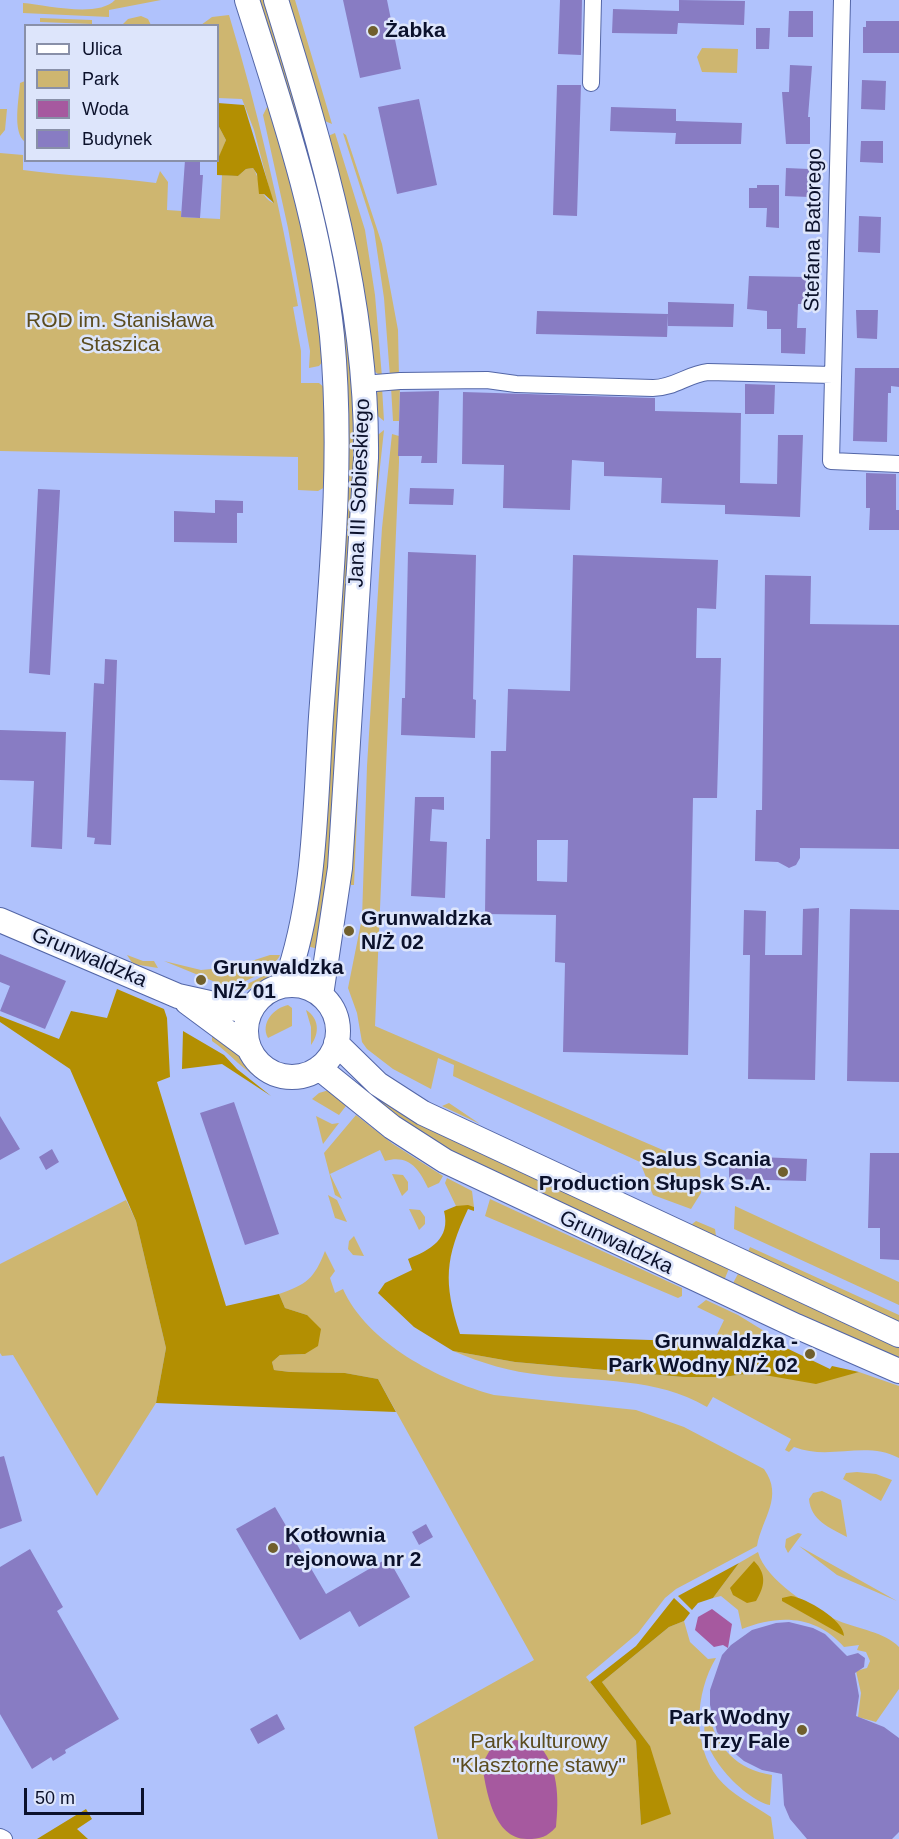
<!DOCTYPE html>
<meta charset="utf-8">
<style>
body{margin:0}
#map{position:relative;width:899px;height:1839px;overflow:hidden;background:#b0c2fc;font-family:Helvetica,sans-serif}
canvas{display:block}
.legend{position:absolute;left:24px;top:24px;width:195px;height:138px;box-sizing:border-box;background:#dde5fb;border:2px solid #8990a8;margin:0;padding:8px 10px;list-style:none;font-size:18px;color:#0b112b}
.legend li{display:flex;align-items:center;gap:12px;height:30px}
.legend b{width:30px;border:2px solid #8990a8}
.scale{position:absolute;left:24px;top:1788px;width:120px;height:27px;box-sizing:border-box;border:3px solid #0b112b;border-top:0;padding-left:8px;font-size:18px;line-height:21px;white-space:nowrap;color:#0b112b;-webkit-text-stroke:4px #dde5fb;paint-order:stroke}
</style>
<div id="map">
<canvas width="899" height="1839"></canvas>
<ul class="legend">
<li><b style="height:8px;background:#fff"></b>Ulica</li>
<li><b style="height:16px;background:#ceb670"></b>Park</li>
<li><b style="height:16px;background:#a6599f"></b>Woda</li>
<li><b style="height:16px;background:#887cc3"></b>Budynek</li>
</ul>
<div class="scale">50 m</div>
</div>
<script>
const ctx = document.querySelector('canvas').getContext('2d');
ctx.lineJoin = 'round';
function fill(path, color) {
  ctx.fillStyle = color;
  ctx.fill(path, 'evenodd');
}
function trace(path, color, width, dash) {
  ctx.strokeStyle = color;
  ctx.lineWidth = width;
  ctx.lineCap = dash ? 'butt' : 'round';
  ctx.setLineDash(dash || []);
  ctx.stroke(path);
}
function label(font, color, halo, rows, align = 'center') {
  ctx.font = font + ' Helvetica,sans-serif';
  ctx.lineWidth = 5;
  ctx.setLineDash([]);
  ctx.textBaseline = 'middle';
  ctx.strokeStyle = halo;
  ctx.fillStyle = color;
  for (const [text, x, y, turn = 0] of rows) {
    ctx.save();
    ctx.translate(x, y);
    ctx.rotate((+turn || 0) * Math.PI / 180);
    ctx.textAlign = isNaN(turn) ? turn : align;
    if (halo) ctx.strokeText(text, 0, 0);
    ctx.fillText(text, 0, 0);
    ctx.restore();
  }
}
const green = new Path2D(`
 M115,0H161L109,10V17L23,13V3C46,5 98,18 115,0Z
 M260,0H266L317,169L346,303L357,431L332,858L318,949L307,946L346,444Z
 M285,0H295L332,124L320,119Z
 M229,15C258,111 280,207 298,306L293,307L301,351V383H319L327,390V486L318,491L298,490V457L0,451V153L23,155V170C67,176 111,177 156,183L160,171L168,182L167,210L181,211V217L220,219L222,175L238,176L246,169L253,168C261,180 259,196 273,203L254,130L242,99L218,98V26L201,25L212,17Z
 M141,16L148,19L151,25H122L128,19Z
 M40,18L92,20V24L40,22Z
 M702,48L738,49L737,73L702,72L697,57Z
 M25,81H26L25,142C12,132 19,99 20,83Z
 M269,103L304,224L325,359L319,366L309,368L310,351L288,228L263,115Z
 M0,109H7L5,130L0,136Z
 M218,125L226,140L218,160Z
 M335,133L365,230L375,295L382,377L374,371L326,137Z
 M343,133L346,135L382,244L398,330L399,377H390L384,298L374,230Z
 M400,385L399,421H393L391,387Z
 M382,387L384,421L374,413L375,395Z
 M384,430C366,581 361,733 354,885H351L350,866L374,438Z
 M392,434L399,436V462L375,1026L700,1166L701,1193L691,1209L653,1195L640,1162L453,1076L454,1065L438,1058L431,1089L393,1069L367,1049L362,1042L357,1013L348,988L362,918L367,766L382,528Z
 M127,955L143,961H154L158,968L133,964Z
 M270,955H280C275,968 238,988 225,986L164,961L201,970L233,967Z
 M281,963L283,966C270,979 247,994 228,994L271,972Z
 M288,1005L292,1008V1026L268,1038C260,1023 274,1008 288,1005Z
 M306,1010C319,1018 320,1033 311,1045V1027Z
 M212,1034L236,1050L249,1070L265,1082C244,1072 231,1054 212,1041Z
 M329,1090L349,1102L339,1115L312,1099L319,1093Z
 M377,1094L730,1266L723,1283L451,1155L373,1099Z
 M449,1103L480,1124L442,1106Z
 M356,1115L393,1144L443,1176L439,1183L428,1188C419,1169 409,1154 385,1161L380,1150L330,1174L342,1199L335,1195L324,1153Z
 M316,1116L332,1124L339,1123L323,1144Z
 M392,1174L403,1175L408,1182V1190L402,1196Z
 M447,1178L472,1191L474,1207L456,1206L445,1183Z
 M328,1195L337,1200L347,1222L335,1218Z
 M490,1199L682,1288V1296L678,1298L485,1216Z
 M126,1200L136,1221L166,1348L156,1403L97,1496L13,1355L2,1356L0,1353V1264Z
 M735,1206L899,1282V1305L734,1229Z
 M409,1209L420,1210L425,1217V1224L419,1230Z
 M696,1221L715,1229L716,1236L714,1238L691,1225Z
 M354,1236L364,1256L353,1255L348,1249L349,1241Z
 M750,1247L899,1315V1325L747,1254Z
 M325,1251L335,1271L330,1278L335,1293L343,1289C367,1343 439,1380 494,1395L636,1410L684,1427L764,1469C784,1497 762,1518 757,1546L676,1589L665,1598L638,1633L586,1677L636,1741L641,1824L650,1746L602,1682L669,1627L684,1621L690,1642L708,1659L716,1658C695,1693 692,1745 718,1778C731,1794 753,1805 771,1817L774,1839H438L414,1727L534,1660L378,1379L345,1373L290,1372L274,1370L272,1362L280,1355L305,1354L307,1315L285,1308L279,1294C307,1284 314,1279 325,1251Z
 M740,1270L899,1345V1361L731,1287Z
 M706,1300L738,1315L787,1345L785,1348L778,1344L713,1343L724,1320L697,1307Z
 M453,1351L515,1362L682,1377H723L753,1373L840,1376L859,1372L899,1386V1458C865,1440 830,1461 794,1447L789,1452L785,1450L791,1439L713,1397L707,1407C656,1377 598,1382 542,1375C511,1372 481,1363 453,1351Z
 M857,1472L876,1474L892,1480L881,1501L843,1479L846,1473Z
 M822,1491L841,1500L847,1537C829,1527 811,1521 809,1499L813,1493Z
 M798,1533L802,1534L788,1553L785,1547L786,1539Z
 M799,1546L897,1601L837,1575Z
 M758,1552C765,1580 814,1610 839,1621C858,1629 885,1632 899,1647V1689L876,1722L858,1717L861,1693L856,1671L867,1668L870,1661L866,1652L857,1650L859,1645L844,1647C817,1615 778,1614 742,1629L738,1610L721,1596L713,1598L739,1563Z
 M709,1714C716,1747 737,1770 772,1775L770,1805C743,1800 688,1741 709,1714Z`);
const forest = new Path2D(`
 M218,103L244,105L274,203L264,194H259L257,174L253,168L246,169L238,176L217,175V161L226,140L218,125Z
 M117,989L164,1009L167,1018L170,1077L157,1082L226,1306L279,1294L285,1308L307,1315L321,1329L318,1346L305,1354L280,1355L272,1362L274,1370L290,1372L345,1373L378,1379L396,1412L156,1403L166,1348L136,1221L70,1069L0,1022V1016L59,1039L71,1011L107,1018Z
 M183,1031L224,1055L237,1069L271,1096L222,1064L182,1069Z
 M468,1205L474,1207V1211L468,1209C445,1258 443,1282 460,1334L778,1344L830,1369L832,1366L859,1372L816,1384L753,1373L723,1377H683L515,1362L453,1351L414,1327L378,1293L385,1283L412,1270L408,1259C430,1250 451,1239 444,1211L456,1206Z
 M754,1561C767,1574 765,1586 756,1601L747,1603L733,1595L730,1588Z
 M739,1563L713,1598L698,1603L692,1610L678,1596Z
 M791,1596C806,1598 844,1620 844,1636L782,1601V1598Z
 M674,1598L690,1613L684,1621L669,1627L602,1682L650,1746L671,1814L641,1825L636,1741L590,1682L636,1646Z
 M86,1809L92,1819L77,1829L88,1839H37Z`);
const water = new Path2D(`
 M712,1609L732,1624L728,1648L723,1645L714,1647L695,1630L698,1617Z
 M515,1740L537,1743C559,1766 559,1798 556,1827C547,1837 541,1839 527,1839C493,1839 486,1789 482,1764L490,1750Z`);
const building = new Path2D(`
 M343,0H387L401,69L360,78Z
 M560,0H582L581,55L558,54Z
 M679,0L745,1L744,25L678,23L677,34L612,33L613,9L679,11Z
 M789,11H813V37H788Z
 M866,21H899V53H863V27H866Z
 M756,28H770L769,49H756Z
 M790,65L812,66L808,117H810V144H786L782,92H789Z
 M862,80L886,81L885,110L861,109Z
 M557,85H581L577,216L553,215Z
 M419,99L437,185L397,194L378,107Z
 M611,107L676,109V121L742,123L741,144H675L676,133L610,131Z
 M861,141H883V163L860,162Z
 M185,160H200V175H203L200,218L181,217Z
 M786,168L809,169L812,181L809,197L785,196Z
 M757,185H779V228L766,227L767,208H749V188H757Z
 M859,216L881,217L880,253L858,252Z
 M749,276L807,277L806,304H798L797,328H806L805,354L781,353V329H767V311L747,309Z
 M668,302L734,304L733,327L668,326Z
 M856,310H878L877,339L857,338Z
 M537,311L668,314L667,337L536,334Z
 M855,368H899V387L891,386V393H888L887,442L853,441Z
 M745,384L775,385L774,414H745Z
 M439,391L437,463H421L422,456H398L400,392Z
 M463,392L655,398V411L741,413L740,483L777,484L778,435H803L800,517L725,514V505L661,503L662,478L604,476V462L585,461L572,460L570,510L503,508L504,465L462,464Z
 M866,473L896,474V510H899V530H869L870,508H866Z
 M410,488L454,489L453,505L409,504Z
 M38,489L60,490L50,675L29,673Z
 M215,500L243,501V513H237V543L174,542V511L215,513Z
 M408,552L476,555L473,699L476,700L475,738L401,735L402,698H405Z
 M573,555L718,560L716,609L697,608L696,658H721L717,798H693L688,1055L563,1052L565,963L555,962L556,915L485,914L486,839H490L491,751H506L508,689L570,691ZM537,840H568L567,882L537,881Z
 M765,575L811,576L810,624L899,625V849L800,848V858L796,865L789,868L778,862L755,861L756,810H762Z
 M105,659L117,660L111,845L94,844L95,838L87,837L94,683L104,684Z
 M0,730L66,732L62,849L31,847L34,781L0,780Z
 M415,797H444V810L432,809L430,841L447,842L445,898L411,896Z
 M819,908L815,1080L748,1079L750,955H743L744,910L766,911L765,955H802L803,909Z
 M850,909L899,910V1082L847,1081Z
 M0,954L66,981L45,1029L0,1011L10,986L0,982Z
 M234,1102L279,1234L245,1245L200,1113Z
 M0,1116L20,1149L0,1160Z
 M52,1149L59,1162L46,1170L39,1157Z
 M870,1153H899V1260L880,1259V1228H868Z
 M759,1157L807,1159L806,1181L729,1179V1164L759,1165Z
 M4,1456L22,1521L0,1529V1457Z
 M275,1507L326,1594L388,1558L410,1597L359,1627L350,1611L300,1640L236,1529Z
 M426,1524L433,1537L419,1545L412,1532Z
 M30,1549L63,1607L57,1611L119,1719L65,1750L66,1753L53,1761L51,1757L32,1769L0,1714V1567Z
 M789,1622L813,1628L825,1634L847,1656L858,1653L865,1658L864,1667L855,1673L859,1696L856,1716L884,1727L899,1738V1832L892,1839H807L790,1819L784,1805L782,1774L762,1770L744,1761L732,1751L717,1732L710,1705V1690L722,1655L731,1645L752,1630L776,1623Z
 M277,1714L285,1729L258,1744L250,1729Z`);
const street = new Path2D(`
 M842,0L831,461L899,464
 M591,83L593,0
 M363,384L400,381L487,380L516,384L653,388C674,388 688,374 708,372L833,375
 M0,1837L4,1839`);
const secondary = new Path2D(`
 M247,0C282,110 320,221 332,336C344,463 330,591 321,717C315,807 316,900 285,985
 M276,0C322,149 368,300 366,458L340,868L321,995
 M0,920L178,996L250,1012
 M246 1031a46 46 0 1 1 92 0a46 46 0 1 1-92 0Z
 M187,1002L249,1048
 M336,1043L378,1084L423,1113L899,1335
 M319,1068L392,1127L445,1161L796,1326L899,1371`);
const markers = [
 [373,31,6,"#705f2d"],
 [349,931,6,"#705f2d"],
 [201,980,6,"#705f2d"],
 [783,1172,6,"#705f2d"],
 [810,1354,6,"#705f2d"],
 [273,1548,6,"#705f2d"],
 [802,1730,6,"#705f2d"]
];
const poiNames = [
 ["Żabka",385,31],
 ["Grunwaldzka",361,919],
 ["N/Ż 02",361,943],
 ["Grunwaldzka",213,968],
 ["N/Ż 01",213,992],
 ["Salus Scania",771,1160,"right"],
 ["Production Słupsk S.A.",771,1184,"right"],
 ["Grunwaldzka -",798,1342,"right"],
 ["Park Wodny N/Ż 02",798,1366,"right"],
 ["Kotłownia",285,1536],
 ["rejonowa nr 2",285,1560],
 ["Park Wodny",790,1718,"right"],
 ["Trzy Fale",790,1742,"right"]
];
const streetNames = [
 ["Stefana Batorego",814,230,-89],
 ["Jana III Sobieskiego",360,493,-88],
 ["Grunwaldzka",89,958,23],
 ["Grunwaldzka",616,1243,25]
];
const parkNames = [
 ["ROD im. Stanisława",120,321],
 ["Staszica",120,345],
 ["Park kulturowy",539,1742],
 ["\"Klasztorne stawy\"",539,1766]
];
fill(green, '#ceb670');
fill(forest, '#b38f02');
fill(water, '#a6599f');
fill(building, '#887cc3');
trace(street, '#5366a7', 18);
trace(secondary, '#5366a7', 26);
trace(street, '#fff', 16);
trace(secondary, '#fff', 24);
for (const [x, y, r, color] of markers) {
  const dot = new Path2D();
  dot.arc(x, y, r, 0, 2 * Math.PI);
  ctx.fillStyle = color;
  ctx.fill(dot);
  trace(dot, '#dde5fb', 2);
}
label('bold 21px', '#0b112b', '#dde5fb', poiNames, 'left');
label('21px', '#0b112b', '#dde5fb', streetNames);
label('21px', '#5b4c1f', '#dde5fb', parkNames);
</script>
